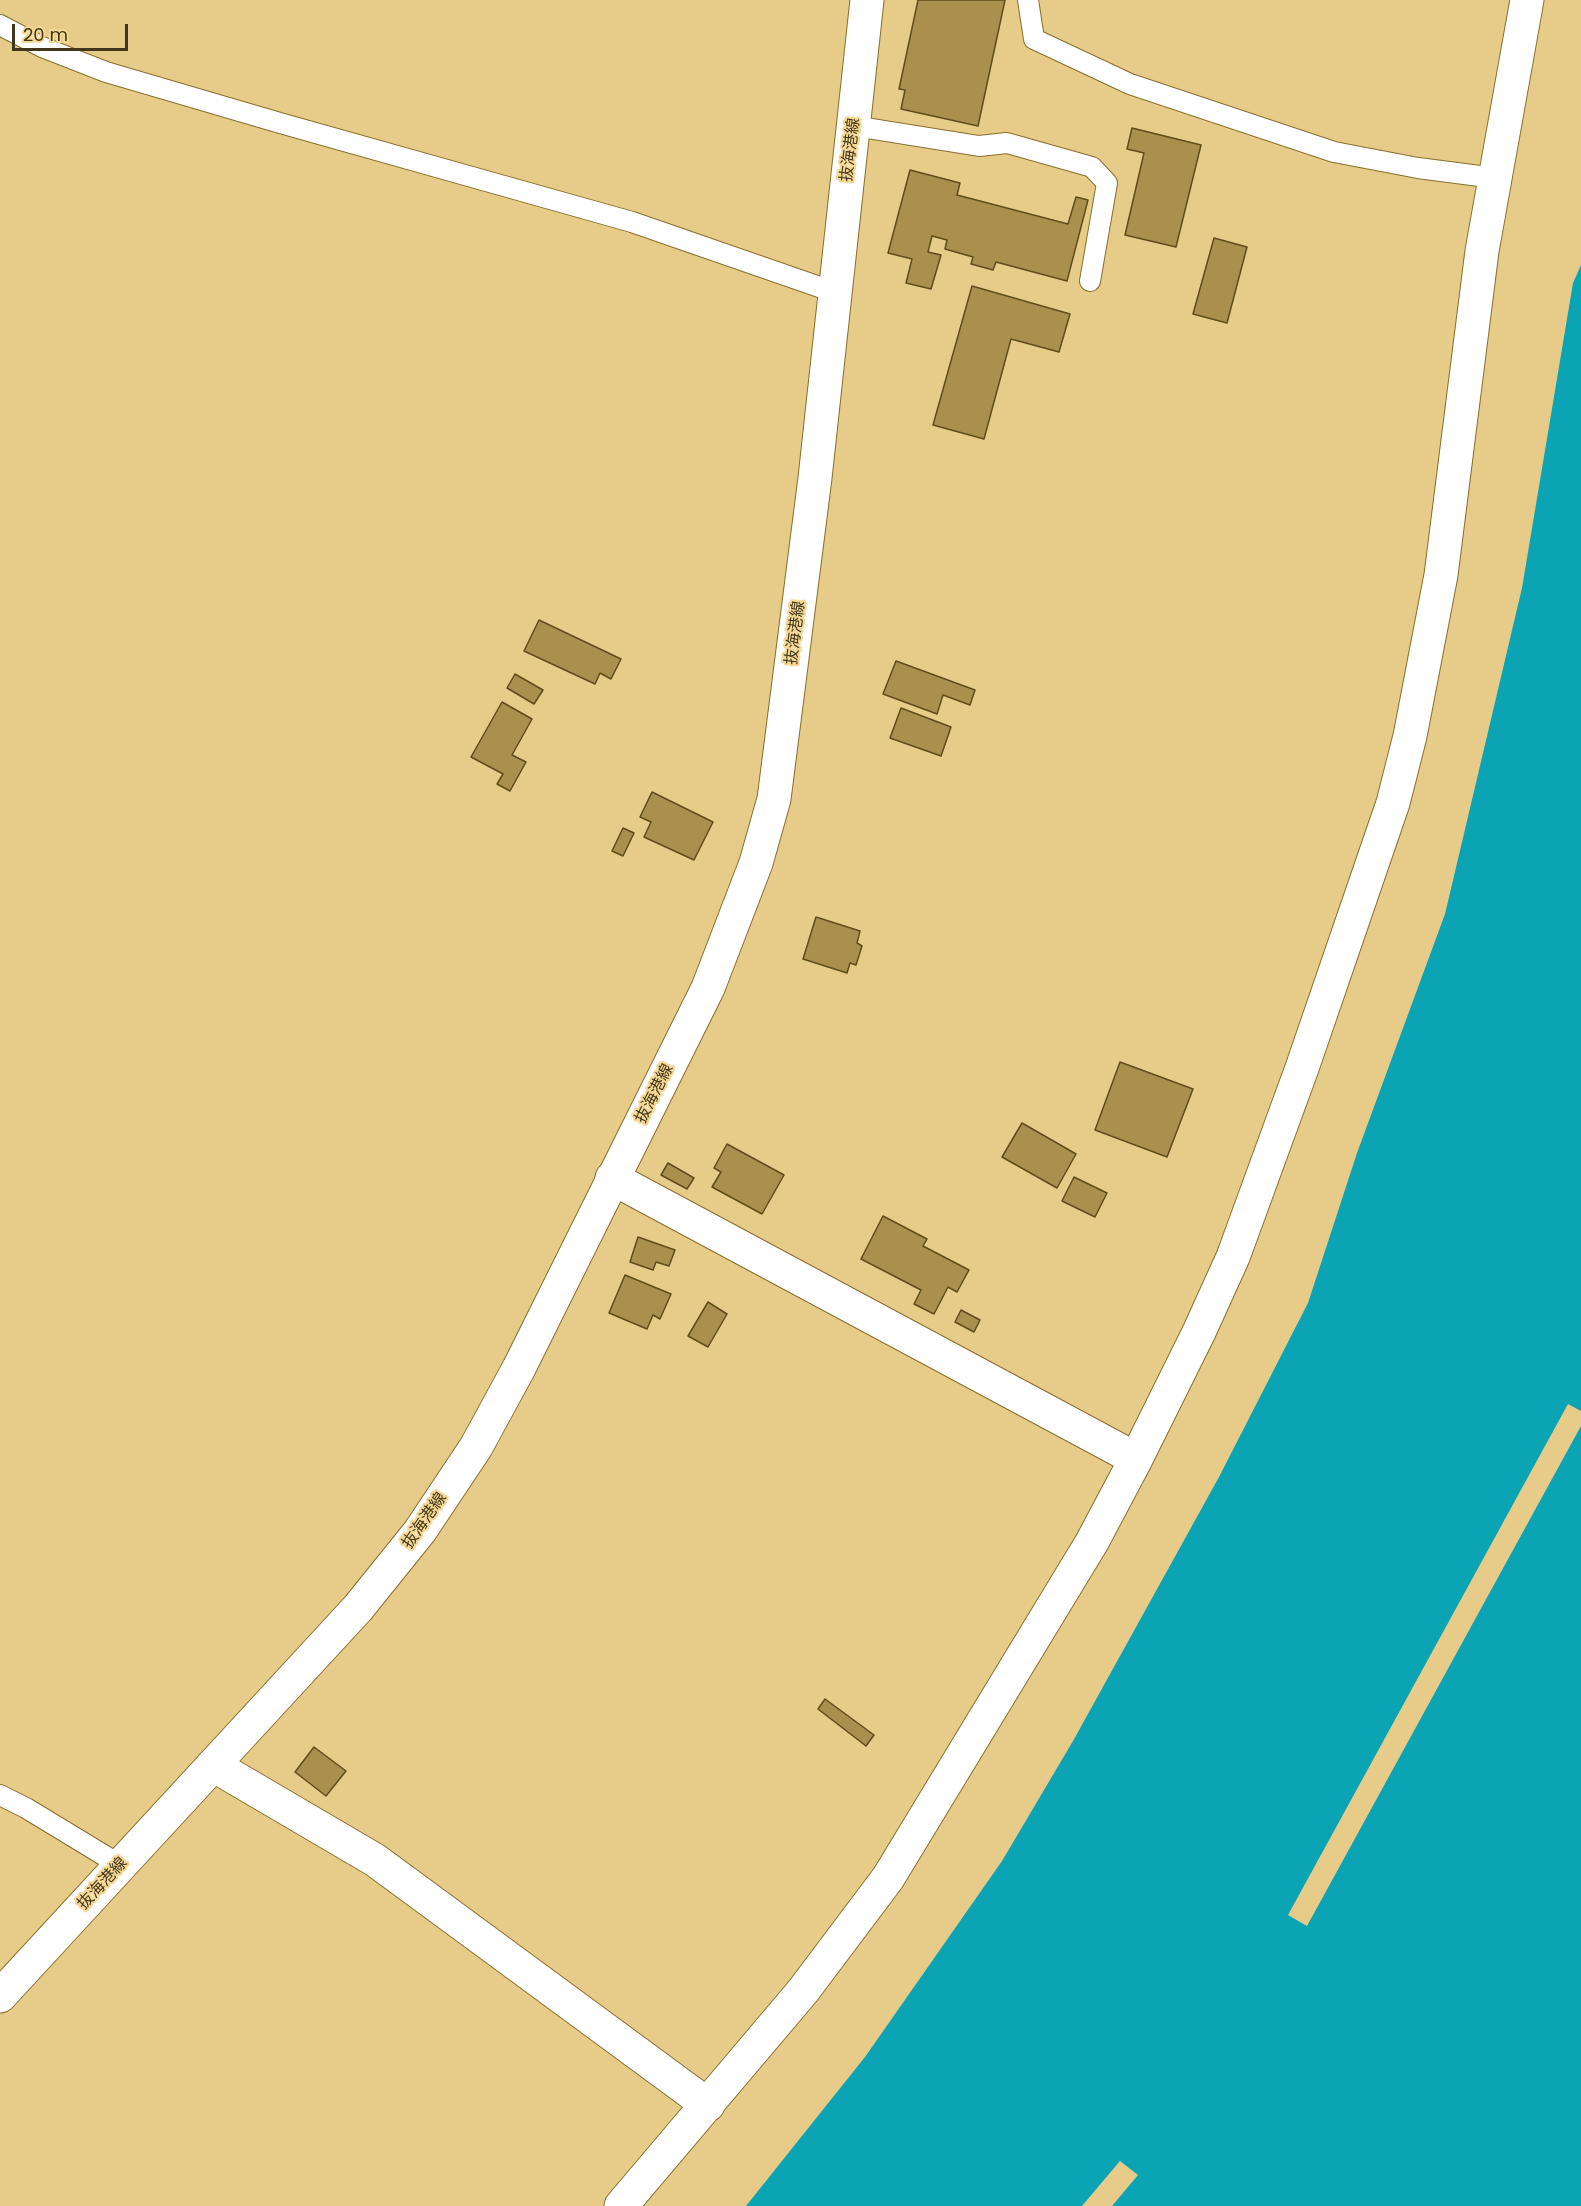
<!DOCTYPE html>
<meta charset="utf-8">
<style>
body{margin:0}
#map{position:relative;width:1581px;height:2206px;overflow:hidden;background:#e7cb89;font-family:Poppins,sans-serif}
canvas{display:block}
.scale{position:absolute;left:12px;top:24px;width:116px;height:27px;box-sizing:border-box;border:3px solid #41361b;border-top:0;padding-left:8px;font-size:18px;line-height:21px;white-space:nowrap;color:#41361b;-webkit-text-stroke:4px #f5d896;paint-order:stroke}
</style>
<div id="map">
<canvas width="1581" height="2206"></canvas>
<div class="scale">20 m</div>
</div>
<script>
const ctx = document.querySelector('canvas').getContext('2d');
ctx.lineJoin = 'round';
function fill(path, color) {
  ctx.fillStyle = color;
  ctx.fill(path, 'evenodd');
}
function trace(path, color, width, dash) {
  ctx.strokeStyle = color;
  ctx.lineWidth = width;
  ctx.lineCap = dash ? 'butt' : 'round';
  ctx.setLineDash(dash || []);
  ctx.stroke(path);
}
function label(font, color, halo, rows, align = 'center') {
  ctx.font = font + ' Poppins,"Noto Sans JP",sans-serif';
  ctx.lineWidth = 4.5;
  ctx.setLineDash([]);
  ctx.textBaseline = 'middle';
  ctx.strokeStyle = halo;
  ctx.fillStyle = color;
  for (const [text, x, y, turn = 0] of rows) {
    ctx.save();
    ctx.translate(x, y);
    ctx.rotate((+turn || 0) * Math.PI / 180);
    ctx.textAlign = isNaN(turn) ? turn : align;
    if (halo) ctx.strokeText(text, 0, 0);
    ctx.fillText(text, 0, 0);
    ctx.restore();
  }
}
const water = new Path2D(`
 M1581,265V2206H746L865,2057L1002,1861L1073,1741L1219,1477L1308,1303L1357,1153L1445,914L1522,588L1573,283Z`);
const pier = new Path2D(`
 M1568,1404L1581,1411V1426L1307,1926L1288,1915Z
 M1120,2161L1138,2175L1112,2206H1082Z`);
const building = new Path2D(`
 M918,0H1005L978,126L901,109L905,90L899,89Z
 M1132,128L1201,145L1176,247L1125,235L1144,153L1127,149Z
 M910,170L960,183L957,195L1068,224L1076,197L1088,200L1067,281L996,262L993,270L971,264L973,257L945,249L947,240L932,236L928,252L941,255L931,289L906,283L912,259L888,253Z
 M1214,238L1247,247L1227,323L1193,314Z
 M972,286L1070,314L1059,352L1011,339L984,439L933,425Z
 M539,620L621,659L611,679L600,673L595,684L524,651Z
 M896,661L975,690L970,705L943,695L937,714L883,694Z
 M515,674L543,690L534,704L507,688Z
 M502,702L532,719L512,755L526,762L510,791L497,784L503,774L471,757Z
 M901,708L951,727L941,756L890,738Z
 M652,792L713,822L694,860L644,837L651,822L640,817Z
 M623,828L634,833L623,856L612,851Z
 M816,917L860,931L857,943L862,946L856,965L850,963L847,973L803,959Z
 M1120,1062L1193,1089L1167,1157L1095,1130Z
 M1022,1123L1076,1154L1057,1188L1002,1157Z
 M727,1144L784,1175L762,1214L712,1187L721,1172L714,1168Z
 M668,1163L694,1178L687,1189L661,1175Z
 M1074,1177L1107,1193L1095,1217L1062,1201Z
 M883,1216L927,1239L923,1246L969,1270L957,1292L948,1287L934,1314L914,1304L921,1290L861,1259Z
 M638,1237L675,1250L669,1266L656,1262L653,1270L630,1262Z
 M625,1275L671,1294L660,1319L653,1315L647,1329L609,1313Z
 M708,1302L727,1314L708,1347L688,1336Z
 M961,1310L980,1320L974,1332L955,1322Z
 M825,1699L874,1735L866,1746L818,1709Z
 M314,1747L346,1771L326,1796L295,1772Z`);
const service = new Path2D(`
 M1028,0L1034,39L1130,84L1334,152L1418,168L1495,178
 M0,25L42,47L106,72L280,123L632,222L834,292
 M854,126L979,146L1007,143L1092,167L1107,183L1090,281
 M0,1795L26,1808L120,1865`);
const minor = new Path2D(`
 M612,1178L1136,1459L1092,1542L888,1878L803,1991L621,2206
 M1136,1459L1199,1332L1233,1257L1302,1068L1393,803L1410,736L1441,575L1482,251L1527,0
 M213,1765L375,1860L708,2105`);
const secondary = new Path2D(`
 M0,1996L358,1608L420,1531L476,1447L519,1368L708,988L756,863L774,799L815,478L867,0`);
const streetNames = [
 ["抜海港線",851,150,-83],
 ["抜海港線",796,633,-83],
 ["抜海港線",655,1094,-63],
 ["抜海港線",425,1521,-55],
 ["抜海港線",103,1884,-47]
];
fill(water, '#0aa4b4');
fill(pier, '#e7cb89');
fill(building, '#ab8f4f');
trace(building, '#604c1a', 1.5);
trace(service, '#896f2d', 22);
trace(minor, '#896f2d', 35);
trace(secondary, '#896f2d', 35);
trace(service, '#fff', 20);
trace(minor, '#fff', 33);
trace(secondary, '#fff', 33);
label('16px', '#41361b', '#f5d896', streetNames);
</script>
